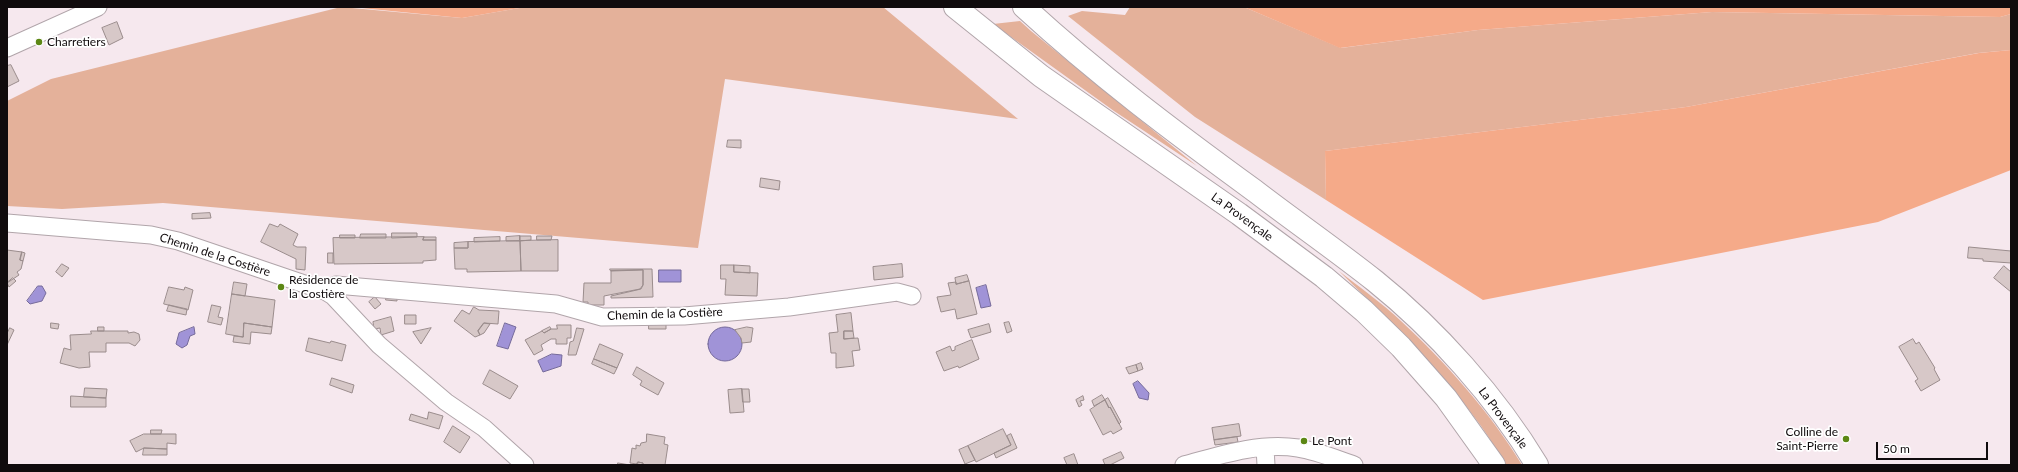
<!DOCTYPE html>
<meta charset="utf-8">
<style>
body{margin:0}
#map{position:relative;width:2018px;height:472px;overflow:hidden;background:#f6e8ee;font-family:Lato,sans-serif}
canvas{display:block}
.frame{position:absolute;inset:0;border:8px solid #100b0d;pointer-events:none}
.scale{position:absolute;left:1876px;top:442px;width:112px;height:18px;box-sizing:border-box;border:2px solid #100b0d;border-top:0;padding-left:5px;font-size:12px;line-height:14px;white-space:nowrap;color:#100b0d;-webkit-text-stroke:3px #fff;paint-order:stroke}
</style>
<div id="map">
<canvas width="2018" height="472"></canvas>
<div class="frame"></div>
<div class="scale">50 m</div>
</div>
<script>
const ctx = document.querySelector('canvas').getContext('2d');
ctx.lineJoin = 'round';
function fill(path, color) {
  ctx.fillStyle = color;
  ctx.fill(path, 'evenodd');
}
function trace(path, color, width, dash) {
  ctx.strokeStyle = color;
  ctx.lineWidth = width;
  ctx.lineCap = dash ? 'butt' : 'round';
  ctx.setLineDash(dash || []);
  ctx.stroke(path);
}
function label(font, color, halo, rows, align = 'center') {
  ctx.font = font + ' Lato,sans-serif';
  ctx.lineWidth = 3.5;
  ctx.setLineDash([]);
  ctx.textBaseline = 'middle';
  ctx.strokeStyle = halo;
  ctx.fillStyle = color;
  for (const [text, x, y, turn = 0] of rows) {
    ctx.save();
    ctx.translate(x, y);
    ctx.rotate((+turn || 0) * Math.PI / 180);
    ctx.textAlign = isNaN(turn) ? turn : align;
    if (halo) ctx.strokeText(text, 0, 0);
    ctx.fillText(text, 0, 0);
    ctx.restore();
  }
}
const green = new Path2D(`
 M341,7L462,18L525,7H883L1018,119L725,79L698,248L163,203L62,209L7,206V101L51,79Z
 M1130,7H1244L1341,48L1478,30L1712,12L2000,17L2011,14V50L1978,53L1686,107L1325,151L1326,200L1195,117L1068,16L1082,11L1125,15Z
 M1020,21L1031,31L1197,166L1114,111L993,24Z
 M1339,271C1359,287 1382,303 1401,321C1446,363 1490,412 1522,465H1506C1498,452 1490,439 1481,426C1440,369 1389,320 1339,271Z`);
const forest = new Path2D(`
 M351,7H525L462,18Z
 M1244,7H2011V14L2000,17L1712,12L1478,30L1340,48Z
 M2011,50V170L1878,222L1483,300L1326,200L1325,151L1686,107L1979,53Z`);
const water = new Path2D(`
 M659,270H681V282H659Z
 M986,285L991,306L981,308L976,288Z
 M38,286H42L46,293L42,301L30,304L27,301Z
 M505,323L516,327L508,349L497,346Z
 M194,327L195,334L190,336L187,345L182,348L176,344L179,333Z
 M708 344a17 17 0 1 1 34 0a17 17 0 1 1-34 0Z
 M552,354L562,355L561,366L543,372L538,361Z
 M1138,381L1149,393L1148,400L1139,398L1133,384Z`);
const building = new Path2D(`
 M117,22L123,38L109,45L102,28Z
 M11,65L19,81L7,87V66Z
 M728,140H741V148L727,147Z
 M761,178L780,181L779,190L760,187Z
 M210,213L211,218L192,219V214Z
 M270,224L278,227L280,224L298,234L293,245L297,247H306L305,270L296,269V259L261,242Z
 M392,233H417V237L392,238Z
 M361,234H386V238H360Z
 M340,235H355V238H340Z
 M520,236V241H506V237Z
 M520,236H531V240L520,241Z
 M537,236H552L551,240H537Z
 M424,237L423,240H436V260L423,261V263L334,264L333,238Z
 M424,237H436V240H423Z
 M500,237V241L474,242V238Z
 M558,240V271H521L520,241Z
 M520,241L521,271L467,272V269H455L454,248H468V242Z
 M468,242V248H454V243Z
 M1969,247L2011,251V263L1983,261V259L1968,258Z
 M7,250L22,252L20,260L23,261L21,269L17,272L19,275L7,283Z
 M22,252L25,253L23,261L20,260Z
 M328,253H333V263H328Z
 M62,264L69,268L62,277L56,272Z
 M902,264L903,277L874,280L873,267Z
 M721,265H734V272L758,273L757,296L725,295L726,279H721Z
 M734,265L750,266V273L734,272Z
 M2004,266L2011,272V292L1994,278Z
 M610,269H652L653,297L611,298V296L641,289L643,285V270L611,271Z
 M643,270V285L640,289L604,296V305H588V302H583L584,283H611V271Z
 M967,275L969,281L956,284L955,278Z
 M13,278L16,281L9,287L7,283Z
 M969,281L977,314L957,319L955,309L941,312L937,297L951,295L948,283L956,282V284Z
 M234,282L247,284L245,296L232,294Z
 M169,287L184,290L185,287L193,290L188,310L164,304Z
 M232,294L275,300L272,327L244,323L243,337L226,334Z
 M386,296H397V301L386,300Z
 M375,297L381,304L375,309L369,302Z
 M169,305L187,309L186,315L167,311Z
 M212,305L221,307L218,317L223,318L221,325L208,322Z
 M474,307L479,310L499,311L498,324L484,323L478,331L480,335L475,337L454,321L462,310L469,314Z
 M851,313L853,331H844V339L858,338L860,350L852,351L854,366L836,368V353H831L829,333L838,332L836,315Z
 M405,315H416V324H405Z
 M391,317L394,331L381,335L380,328L374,329L373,322Z
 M649,321L666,322V329H649Z
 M1009,322L1012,331L1007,333L1004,323Z
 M51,323L59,324L58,329L51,328Z
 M244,323L272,327L271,334L251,332L250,344L233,342L234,336L243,337Z
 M484,323L490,324L484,333L480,335L478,331Z
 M989,324L991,332L971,338L968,330Z
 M557,325H571V338H567V344H556V339H551L541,345L543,350L534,355L525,340L542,331L544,333L551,329H557Z
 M98,327H104V331H98Z
 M550,327L551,329L544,333L542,331Z
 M747,327L753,328L751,342L742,343L741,338L735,330Z
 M10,328L14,330L7,345V334Z
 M431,328L421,344L413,332Z
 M577,328L584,329L576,355H568L570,342L573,341Z
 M91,331H128V333L134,332L139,334L140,340L135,346L129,343H106V352H89L90,367L79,368L60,363L64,348L71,350L70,335L91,334Z
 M844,331H853L854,338L844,339Z
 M309,338L330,343L331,341L346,345L342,361L306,351Z
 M1913,339L1916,344L1919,342L1935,368L1934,369L1940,380L1921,391L1915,381L1918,379L1899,347Z
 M972,340L979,359L959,368L958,366L944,371L936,352L950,346L952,351L955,350V347Z
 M600,344L623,354L617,368L594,359Z
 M594,359L617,368L614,374L592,364Z
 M1141,363L1143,369L1138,371L1136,365Z
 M1136,365L1138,371L1129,374L1126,368Z
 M637,367L664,383L658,395L640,385L642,381L633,375Z
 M490,370L518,386L510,399L483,384Z
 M332,378L354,385L352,393L330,385Z
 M85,388L107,389L106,398L84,397Z
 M742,389H749L750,402H743Z
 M742,389L744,412L730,413L728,390Z
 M1102,395L1105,400L1094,406L1092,401Z
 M71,396L106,398V407H71Z
 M1083,396L1084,400L1080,401L1082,405L1079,407L1076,400Z
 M1108,398L1121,422L1119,424L1110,407L1109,408L1105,400Z
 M1105,400L1109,408L1110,407L1122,429L1113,434L1111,431L1103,435L1090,410Z
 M429,412L443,416L439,429L409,420L411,414L427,419Z
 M1239,424L1241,436L1214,440L1212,428Z
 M453,426L470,437L460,453L444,442Z
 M1003,429L1011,445L976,462L968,446Z
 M151,430H162L161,434H151Z
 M144,434H176V444L167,443V449L144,448L136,452L130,441Z
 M647,434L665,437L664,444L668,445L665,465H643V463L638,462L637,464L630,463L632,448L636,449V445L640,446L641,443L646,442Z
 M1011,434L1017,448L996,458L994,453L1011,445L1007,436Z
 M1237,437L1238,442L1215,445L1214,440Z
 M968,446L975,460L965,464L959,450Z
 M144,448L167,449V455H143Z
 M1121,452L1124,458L1110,465H1105L1103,460Z
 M1074,454L1078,465H1067L1064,458Z
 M638,462L643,463V465L637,464Z
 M618,463L630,465H618Z`);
const street = new Path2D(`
 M7,48L98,7
 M7,223L151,235L178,241L325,291L333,296L379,345L446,402L484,428L525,465
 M325,291L336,285L556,304L602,317L684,316L789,307L897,292L912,296
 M1265,448L1266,465
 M1184,465C1220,455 1260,442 1298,448C1317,451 1336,459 1354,465`);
const highway = new Path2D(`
 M955,7L1041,76L1239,214L1324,277L1364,311L1401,347L1446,398L1494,465
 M1024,7C1098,75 1174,132 1255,191C1294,221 1336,250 1375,281C1435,329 1497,398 1537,465`);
const markers = [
 [39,42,4,"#5c8714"],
 [281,287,4,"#5c8714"],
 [1846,439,4,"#5c8714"],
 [1304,441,4,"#5c8714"]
];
const poiNames = [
 ["Charretiers",47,42],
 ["Résidence de",289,280],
 ["la Costière",289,294],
 ["Colline de",1838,432,"right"],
 ["Saint-Pierre",1838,446,"right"],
 ["Le Pont",1312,441]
];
const streetNames = [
 ["La Provençale",1242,217,36],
 ["Chemin de la Costière",215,255,18],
 ["Chemin de la Costière",665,314,-2],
 ["La Provençale",1503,418,53]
];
fill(green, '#e4b19a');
fill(forest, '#f5aa89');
fill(water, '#a093d7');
trace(water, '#756a9a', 1);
fill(building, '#d7c8c8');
trace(building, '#9a8c8c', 1);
trace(street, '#b1a5aa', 19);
trace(highway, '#b1a5aa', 24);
trace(street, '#fff', 17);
trace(highway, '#fff', 22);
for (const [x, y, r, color] of markers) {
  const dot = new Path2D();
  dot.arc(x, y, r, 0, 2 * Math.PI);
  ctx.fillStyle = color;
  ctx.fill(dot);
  trace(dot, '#fff', 1.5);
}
label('12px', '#100b0d', '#fff', poiNames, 'left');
label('12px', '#100b0d', '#fff', streetNames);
</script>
